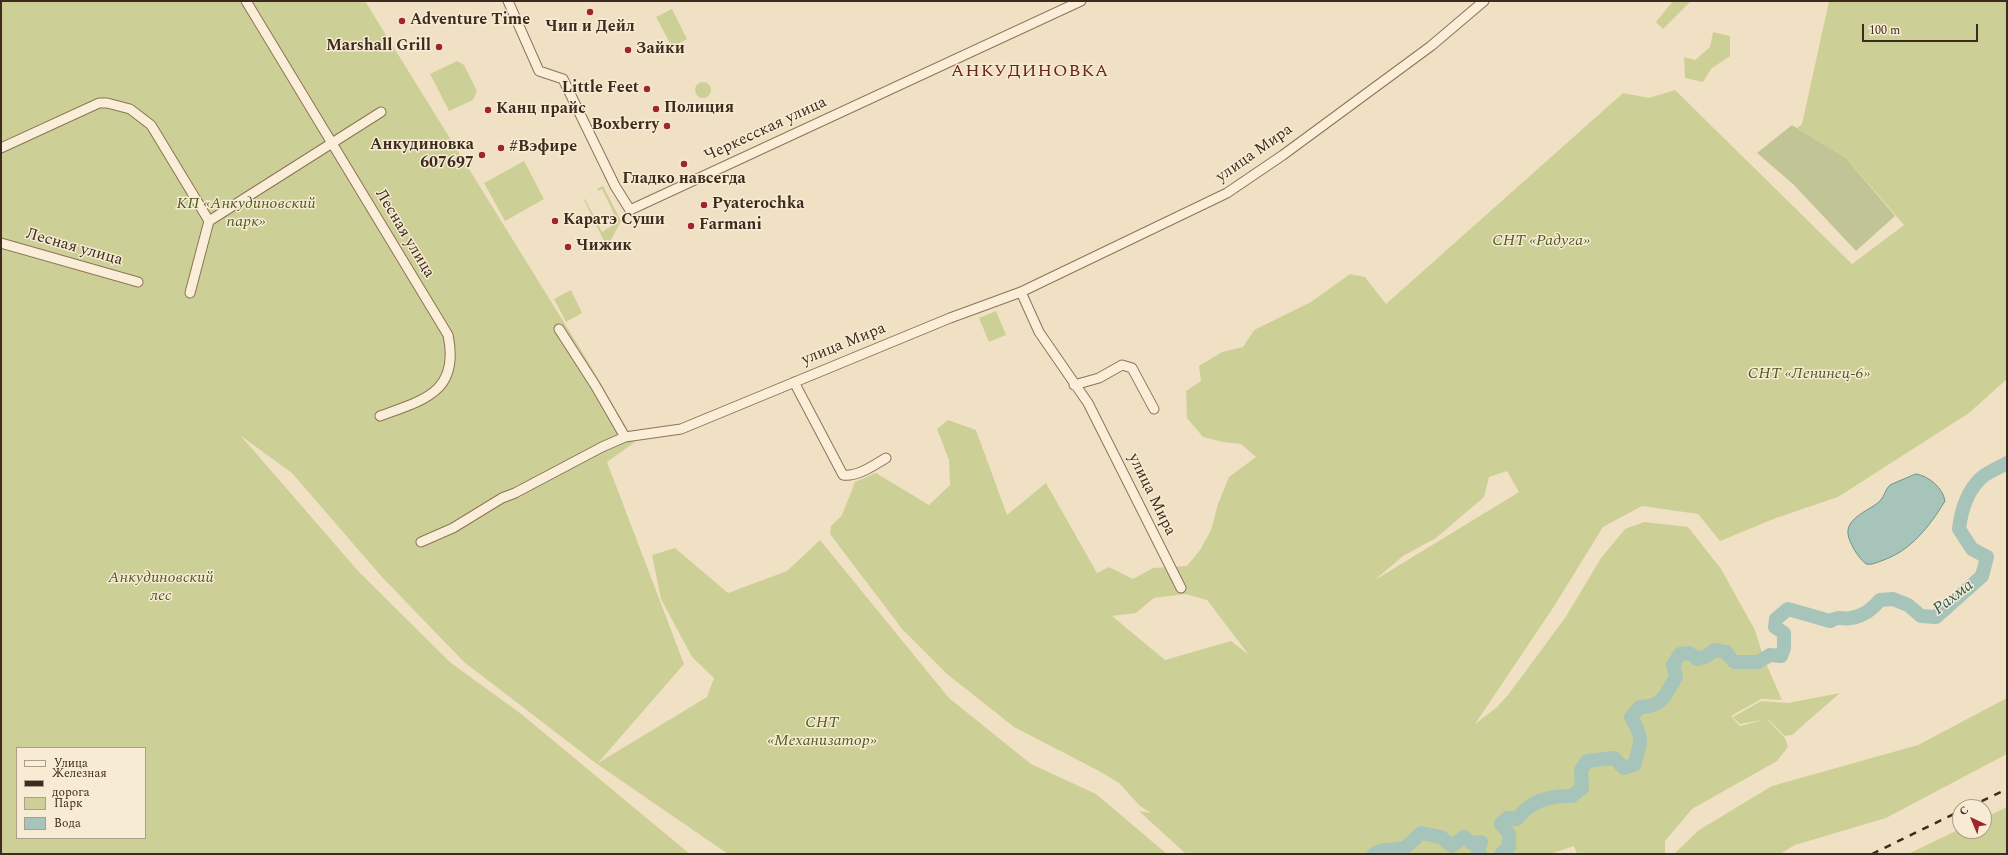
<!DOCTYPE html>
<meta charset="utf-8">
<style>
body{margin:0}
#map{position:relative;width:2008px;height:855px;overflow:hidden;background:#f1e1c4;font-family:Spectral,serif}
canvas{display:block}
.frame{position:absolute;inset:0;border:2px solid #3c2b1e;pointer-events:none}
.legend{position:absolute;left:16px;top:747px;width:130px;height:92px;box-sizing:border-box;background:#f8ebd4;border:1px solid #ad9e8b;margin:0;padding:5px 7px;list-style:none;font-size:12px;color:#3c2b1e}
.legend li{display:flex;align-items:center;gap:8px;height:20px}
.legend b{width:20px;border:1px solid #ad9e8b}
.north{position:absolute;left:1952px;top:799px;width:40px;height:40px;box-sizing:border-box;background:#f8ebd4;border:1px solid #ad9e8b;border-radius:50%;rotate:316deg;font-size:11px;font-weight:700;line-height:16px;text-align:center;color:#3c2b1e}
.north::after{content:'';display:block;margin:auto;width:14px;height:18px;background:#a0242c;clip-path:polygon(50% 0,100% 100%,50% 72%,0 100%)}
.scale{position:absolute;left:1862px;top:24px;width:116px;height:18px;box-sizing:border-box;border:2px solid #3c2b1e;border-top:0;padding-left:5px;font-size:12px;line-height:14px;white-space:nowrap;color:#3c2b1e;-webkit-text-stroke:3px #f8ebd4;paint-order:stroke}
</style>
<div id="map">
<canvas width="2008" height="855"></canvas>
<div class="frame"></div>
<ul class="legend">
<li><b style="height:5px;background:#fbeed8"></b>Улица</li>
<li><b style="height:5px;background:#3c2b1e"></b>Железная дорога</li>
<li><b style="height:11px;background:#cdd096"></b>Парк</li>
<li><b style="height:11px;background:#a6c4b9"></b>Вода</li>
</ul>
<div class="north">С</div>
<div class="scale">100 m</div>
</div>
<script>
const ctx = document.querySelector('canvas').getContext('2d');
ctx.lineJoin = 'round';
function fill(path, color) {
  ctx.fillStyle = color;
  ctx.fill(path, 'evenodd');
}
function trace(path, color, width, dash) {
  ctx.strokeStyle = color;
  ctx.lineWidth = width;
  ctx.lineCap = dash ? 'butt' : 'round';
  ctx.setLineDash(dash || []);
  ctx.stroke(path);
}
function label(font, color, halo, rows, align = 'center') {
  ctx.font = font + ' Spectral,serif';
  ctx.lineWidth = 3;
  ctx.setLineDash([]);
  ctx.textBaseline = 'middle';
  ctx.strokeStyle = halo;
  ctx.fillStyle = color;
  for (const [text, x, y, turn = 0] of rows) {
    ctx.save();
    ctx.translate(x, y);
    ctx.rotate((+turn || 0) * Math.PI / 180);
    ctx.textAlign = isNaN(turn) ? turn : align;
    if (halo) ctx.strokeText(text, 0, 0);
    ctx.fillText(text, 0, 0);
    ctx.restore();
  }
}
const green = new Path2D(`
 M1,1H365L586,358L635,442L607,462L684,664L598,763L707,697L714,678L692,657L661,599L652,555L675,548L728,593L787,571L820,540L949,698L1031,764L1096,794L1167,854H796L794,853L728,854L597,764L464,662L381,576L292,473L241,436L359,572L451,663L520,713L690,854H1ZM17,748H145V838H17Z
 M1673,1H1691L1663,29L1656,22Z
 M1829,1H2007V379L1969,413L1838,497L1776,518L1720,541L1698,514L1642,506L1603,527L1553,608L1475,724L1496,708L1508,695L1565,618L1601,558L1625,529L1644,522L1688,527L1721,569L1755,630L1763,656L1758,659H1735L1727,650L1714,648L1706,654L1697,656L1691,651H1680L1670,664L1673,677L1656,703H1641L1628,717C1640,737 1638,742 1632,763L1625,765L1615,755L1587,760L1578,769L1579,787L1571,794L1555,793L1524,807L1515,817L1507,816L1498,824L1507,836L1505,845L1497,854H1484L1480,851L1483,839L1472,841L1463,834L1452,844L1441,834L1421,830L1404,845L1378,848L1370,854H1186L1139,811L1151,813L1140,806L1119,783L1099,771L1014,727L947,674L902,629L830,534L831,526L842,515L855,482L876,473L929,505L950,485L949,460L937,429L948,420L976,430L1007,515L1046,483L1097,573L1109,567L1133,579L1153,568L1187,566L1200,550L1211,530L1218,504L1229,477L1256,457L1241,444L1223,442L1203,437L1187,418L1186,391L1201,381L1199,366L1222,352L1243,347L1254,330L1311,302L1350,274L1365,277L1386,304L1623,93L1649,98L1675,90L1852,264L1904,225L1846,158L1797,128L1802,124ZM1507,471L1519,492L1375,580L1403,556L1436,538L1484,497L1489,477ZM1185,594L1207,600L1249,655L1231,641L1165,660L1112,616L1136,613L1154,598Z
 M672,9L687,39L672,47L656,17Z
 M1713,32L1730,36V56L1711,69L1703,82L1685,78L1684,57L1695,60L1710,47Z
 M457,61L464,65L477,91L473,100L449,111L430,74Z
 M695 90a8 8 0 1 1 16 0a8 8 0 1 1-16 0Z
 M524,161L544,199L505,221L484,183Z
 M603,186L621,221L605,251L601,245L605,243L584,200L585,199L602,232L613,225L611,221L616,218L602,189L598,191L597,189Z
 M571,290L582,313L566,322L554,299Z
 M996,311L1006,335L989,342L979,318Z
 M1715,654H1724L1734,665H1758L1765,661L1782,700L1761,699L1731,716L1740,726L1767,719L1785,738L1788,747L1777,761L1692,809L1665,841V854H1577L1574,846L1550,854H1505L1511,847L1512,833L1504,825L1508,820L1518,822C1532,803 1549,798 1572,798L1584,789V772L1589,764L1613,760L1624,770L1637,767C1643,744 1647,739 1634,718L1641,709C1667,707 1667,697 1679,677L1676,666L1681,657L1689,656L1698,662L1710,658Z
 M1840,693L1792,735L1785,736L1768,719L1740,724L1733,717L1761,701L1788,703Z
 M2007,698V754L1886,818L1795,845L1780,854H1674L1699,830L1772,786L1918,745Z
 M2007,807V854H1908L1960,829V831H1984V818Z
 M1421,835L1440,839L1451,849L1463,840L1470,845L1476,844V852L1477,854H1378L1393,853L1408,848Z`);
const cemetery = new Path2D(`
 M1792,125L1846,158L1895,216L1856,251L1793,184L1757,153Z`);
const water = new Path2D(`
 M1916,474C1929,476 1943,488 1945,501C1929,527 1911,551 1881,561C1876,563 1871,565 1866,564C1858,557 1854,550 1850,541C1840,519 1868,512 1880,501C1885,496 1885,489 1890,485Z`);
const river = new Path2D(`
 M1374,854C1383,847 1396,852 1406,847C1411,843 1416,837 1421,833L1441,837L1452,846L1464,837L1471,843L1481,842L1478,851L1480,854
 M1501,854L1509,847V834L1501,824L1507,818L1517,819C1530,801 1550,795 1572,796L1582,788L1581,770L1587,761L1614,758L1624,768L1634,765C1641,742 1644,739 1631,717L1640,707C1664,706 1664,696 1676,677L1673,665L1680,654L1689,653L1697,659L1707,656L1714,650L1726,652L1734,662H1758L1770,655L1781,656L1784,648V633L1775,627L1776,619L1788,609L1830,621C1841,615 1841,620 1851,618C1864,616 1872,609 1880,600L1893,599L1908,605L1921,616L1936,617L1982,576L1987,557L1972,549L1959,529C1961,512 1967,492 1980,479C1987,472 1999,468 2007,463`);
const minor = new Path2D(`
 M246,1L448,335C460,392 424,400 380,416
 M508,1L539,71L563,79L615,186L630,210L1081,1
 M1,148L99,103H107L130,109L151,125L209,221
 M1,243L138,282
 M1021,292L1039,332L1088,403L1181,588
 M190,293L209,221L381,112
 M559,329L595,385L625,437
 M794,382L843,475C858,477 874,465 886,458
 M1074,385L1099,378L1122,365L1132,368L1154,409
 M421,542L453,528L502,498L515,493L602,447L625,437L681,429L950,318L1021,292L1227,193L1283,155L1431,46L1484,1`);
const rail = new Path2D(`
 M1969,807L2007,789
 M1872,854L1960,811`);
const markers = [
 [590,12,4,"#a0242c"],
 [402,21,4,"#a0242c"],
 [439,47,4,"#a0242c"],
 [628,50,4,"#a0242c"],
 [647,89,4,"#a0242c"],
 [656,109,4,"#a0242c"],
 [488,110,4,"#a0242c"],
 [667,126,4,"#a0242c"],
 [501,148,4,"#a0242c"],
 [482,155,4,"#a0242c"],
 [684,164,4,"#a0242c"],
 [704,205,4,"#a0242c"],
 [555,221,4,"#a0242c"],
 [691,226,4,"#a0242c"],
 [568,247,4,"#a0242c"]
];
const poiNames = [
 ["Adventure Time",410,21],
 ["Чип и Дейл",590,28,"center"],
 ["Marshall Grill",431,47,"right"],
 ["Зайки",636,50],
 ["Little Feet",639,89,"right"],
 ["Полиция",664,109],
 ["Канц прайс",496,110],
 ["Boxberry",659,126,"right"],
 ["Анкудиновка",474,146,"right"],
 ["607697",474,164,"right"],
 ["#Вэфире",509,148],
 ["Гладко навсегда",684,180,"center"],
 ["Pyaterochka",712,205],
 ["Каратэ Суши",563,221],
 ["Farmani",699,226],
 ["Чижик",576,247]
];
const streetNames = [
 ["Черкесская улица",766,130,-25],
 ["улица Мира",1255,154,-35],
 ["Лесная улица",404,234,59],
 ["Лесная улица",74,248,16],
 ["улица Мира",844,345,-22],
 ["улица Мира",1151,495,64]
];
const parkNames = [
 ["КП «Анкудиновский",246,205],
 ["парк»",246,223],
 ["СНТ «Радуга»",1541,242],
 ["СНТ «Ленинец-6»",1809,375],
 ["Анкудиновский",161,579],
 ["лес",161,597],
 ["СНТ",822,724],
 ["«Механизатор»",822,742]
];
const waterNames = [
 ["Рахма",1954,598,-38]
];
const quarterNames = [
 ["АНКУДИНОВКА",1030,72]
];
fill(green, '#cdd096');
fill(cemetery, '#c1c596');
fill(water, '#a6c4b9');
trace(water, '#6c9387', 1);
trace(river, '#a6c4b9', 14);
trace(minor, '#8d7259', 11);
trace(minor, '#fbeed8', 9);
trace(rail, '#3c2b1e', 2.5, [7, 7]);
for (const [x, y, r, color] of markers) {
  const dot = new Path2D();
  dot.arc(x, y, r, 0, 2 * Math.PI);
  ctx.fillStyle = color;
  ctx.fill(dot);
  trace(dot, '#f8ebd4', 1.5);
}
label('bold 16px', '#3c2b1e', '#f8ebd4', poiNames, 'left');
label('16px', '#3c2b1e', '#f8ebd4', streetNames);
label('italic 16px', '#4f5a23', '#f8ebd4', parkNames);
label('italic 17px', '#2c5d57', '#f8ebd4', waterNames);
ctx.letterSpacing = '1px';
label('18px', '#6b271a', '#f8ebd4', quarterNames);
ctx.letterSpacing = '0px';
</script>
